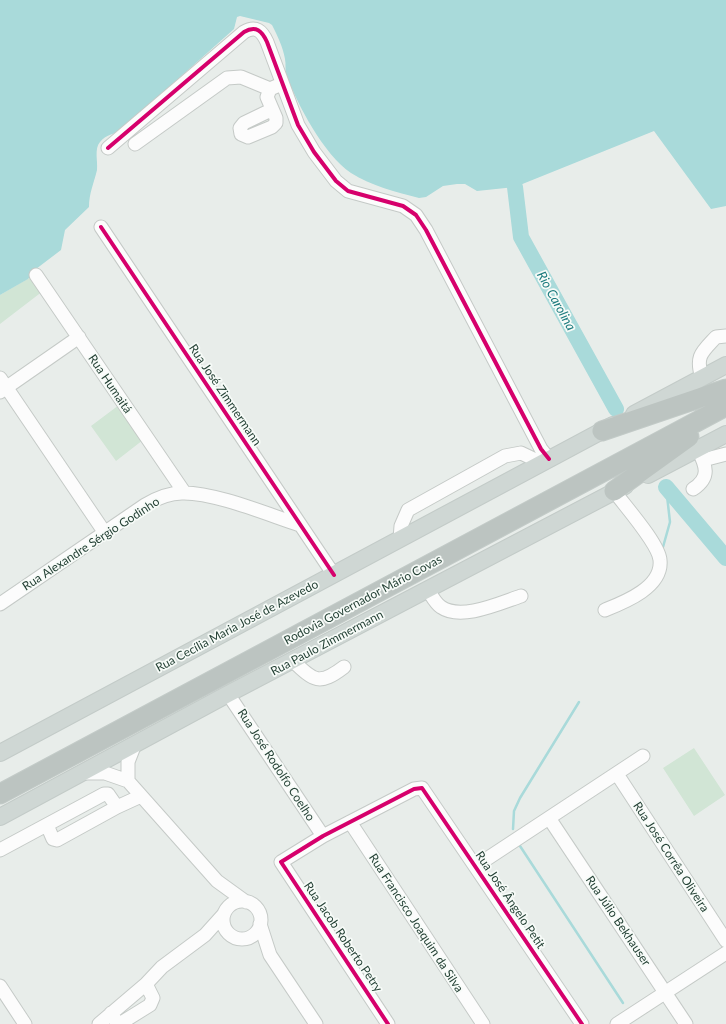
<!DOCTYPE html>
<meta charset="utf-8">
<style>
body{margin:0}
canvas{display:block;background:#e8edea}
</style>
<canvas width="726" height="1024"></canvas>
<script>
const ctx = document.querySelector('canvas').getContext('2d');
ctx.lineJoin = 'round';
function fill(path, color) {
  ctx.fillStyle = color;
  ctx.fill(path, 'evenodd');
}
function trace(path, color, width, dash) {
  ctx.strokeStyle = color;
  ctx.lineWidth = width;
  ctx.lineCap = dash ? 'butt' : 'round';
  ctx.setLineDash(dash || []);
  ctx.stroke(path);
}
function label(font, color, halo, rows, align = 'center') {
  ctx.font = font + ' Lato,sans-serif';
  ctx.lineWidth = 3.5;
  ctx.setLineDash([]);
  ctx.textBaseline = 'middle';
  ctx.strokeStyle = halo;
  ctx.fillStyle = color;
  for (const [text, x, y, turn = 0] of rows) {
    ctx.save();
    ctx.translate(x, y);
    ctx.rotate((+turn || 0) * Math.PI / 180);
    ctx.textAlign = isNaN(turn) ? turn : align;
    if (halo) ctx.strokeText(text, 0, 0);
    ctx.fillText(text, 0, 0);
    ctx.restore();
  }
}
const green = new Path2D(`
 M31,277L43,291L0,324V295Z
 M119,405L143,440L116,461L91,426Z
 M694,748L725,795L694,816L663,768Z`);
const water = new Path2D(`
 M0,0H726V206L711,209L654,131L515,187L477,191L465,184H457L443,186L426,197L419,198C397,192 371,186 351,173C324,155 297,104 286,74C285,69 286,64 285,59C283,47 277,35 272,25L269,23L240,16L237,17L234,29L122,129C114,135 106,134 100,142C94,149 98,161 97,170C94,183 89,193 89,207L65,230L61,250L36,269L28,279L0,295Z`);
const stream = new Path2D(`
 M663,547L670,522L666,487
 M513,829L514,811L520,798L579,702
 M520,846L623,1003`);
const river = new Path2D(`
 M515,187L521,237L616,409
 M666,487L726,558`);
const minor = new Path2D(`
 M271,110L244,123L240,128L241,134L248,137L272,127L276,123V118L267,97L270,89L277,86
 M135,144L227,78L241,77L270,89
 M108,148L244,32C256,25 262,31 267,42L298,125L314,152L336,181L348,191L403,206L416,215L426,230L541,449L549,459
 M101,227L334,575
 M36,275L184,492
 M0,378L105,533
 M702,378C695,356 702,352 716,337L726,336
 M0,392L79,337
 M702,458L707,459L726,454
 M693,489C711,477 706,466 698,449
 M400,539L401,526L408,510L505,456L521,453L542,463
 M428,590C432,596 435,603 441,607C461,621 500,603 521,596
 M0,604L145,505C157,498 168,493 182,493C214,492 269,515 300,525
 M605,610C625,602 663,587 660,560C659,544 625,506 614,491
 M293,661C314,681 319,686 344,667
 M228,694L323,836
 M83,773H105L128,781L217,881L246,902
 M617,774L726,941
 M128,781V762L135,744
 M117,807L141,796
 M549,818L686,1024
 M350,822L483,1024
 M0,850L104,794H108L117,807L57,840L53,839L47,825
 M476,866L643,756
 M223 920a19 19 0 1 1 38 0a19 19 0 1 1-38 0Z
 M260,924L270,955L316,1024
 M0,986L25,1024
 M111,1013L116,1021L121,1023L150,1005L153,998L146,984
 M99,1024L146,984L162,967L205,935L223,915
 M388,1024L281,862L323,836L414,789L422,788L582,1024
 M617,1024L726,953`);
const major = new Path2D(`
 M634,414L726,365
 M648,475L726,434
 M0,753L613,425
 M0,817L228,694L625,486`);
const highway = new Path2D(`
 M602,431L726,389
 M614,491L689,437
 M0,794L726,406`);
const cycleway = new Path2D(`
 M108,148L244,32C256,25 262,31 267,42L298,125L314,152L336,181L348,191L403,206L416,215L426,230L541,449L549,459
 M101,227L334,575
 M388,1024L281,862L323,836L414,789L422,788L582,1024`);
const streetNames = [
 ["Rua Humaitá",110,384,56],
 ["Rua José Zimmermann",225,395,56],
 ["Rua Alexandre Sérgio Godinho",91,544,-33],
 ["Rodovia Governador Mário Covas",363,600,-28],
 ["Rua Cecília Maria José de Azevedo",237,626,-28],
 ["Rua Paulo Zimmermann",327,643,-28],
 ["Rua José Rodolfo Coelho",276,765,57],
 ["Rua José Corrêa Oliveira",671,857,57],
 ["Rua José Ângelo Petit",510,900,56],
 ["Rua Júlio Bekhauser",618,921,56],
 ["Rua Francisco Joaquim da Silva",416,923,57],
 ["Rua Jacob Roberto Petry",343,937,56]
];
const waterNames = [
 ["Rio Carolina",556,301,61]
];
fill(green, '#d1e5d5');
fill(water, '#a9dada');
trace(stream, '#a9dada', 2.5);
trace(river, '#a9dada', 16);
trace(minor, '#c5cac7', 15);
trace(major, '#c3cbc8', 18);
trace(highway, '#c3cbc8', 21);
trace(minor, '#fcfcfc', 13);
trace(major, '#cfd7d4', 16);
trace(highway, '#bcc4c1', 19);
trace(cycleway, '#d6006c', 4);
label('12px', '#244135', '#f7fbf8', streetNames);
label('italic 13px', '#1d7c7f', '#f7fbf8', waterNames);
</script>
